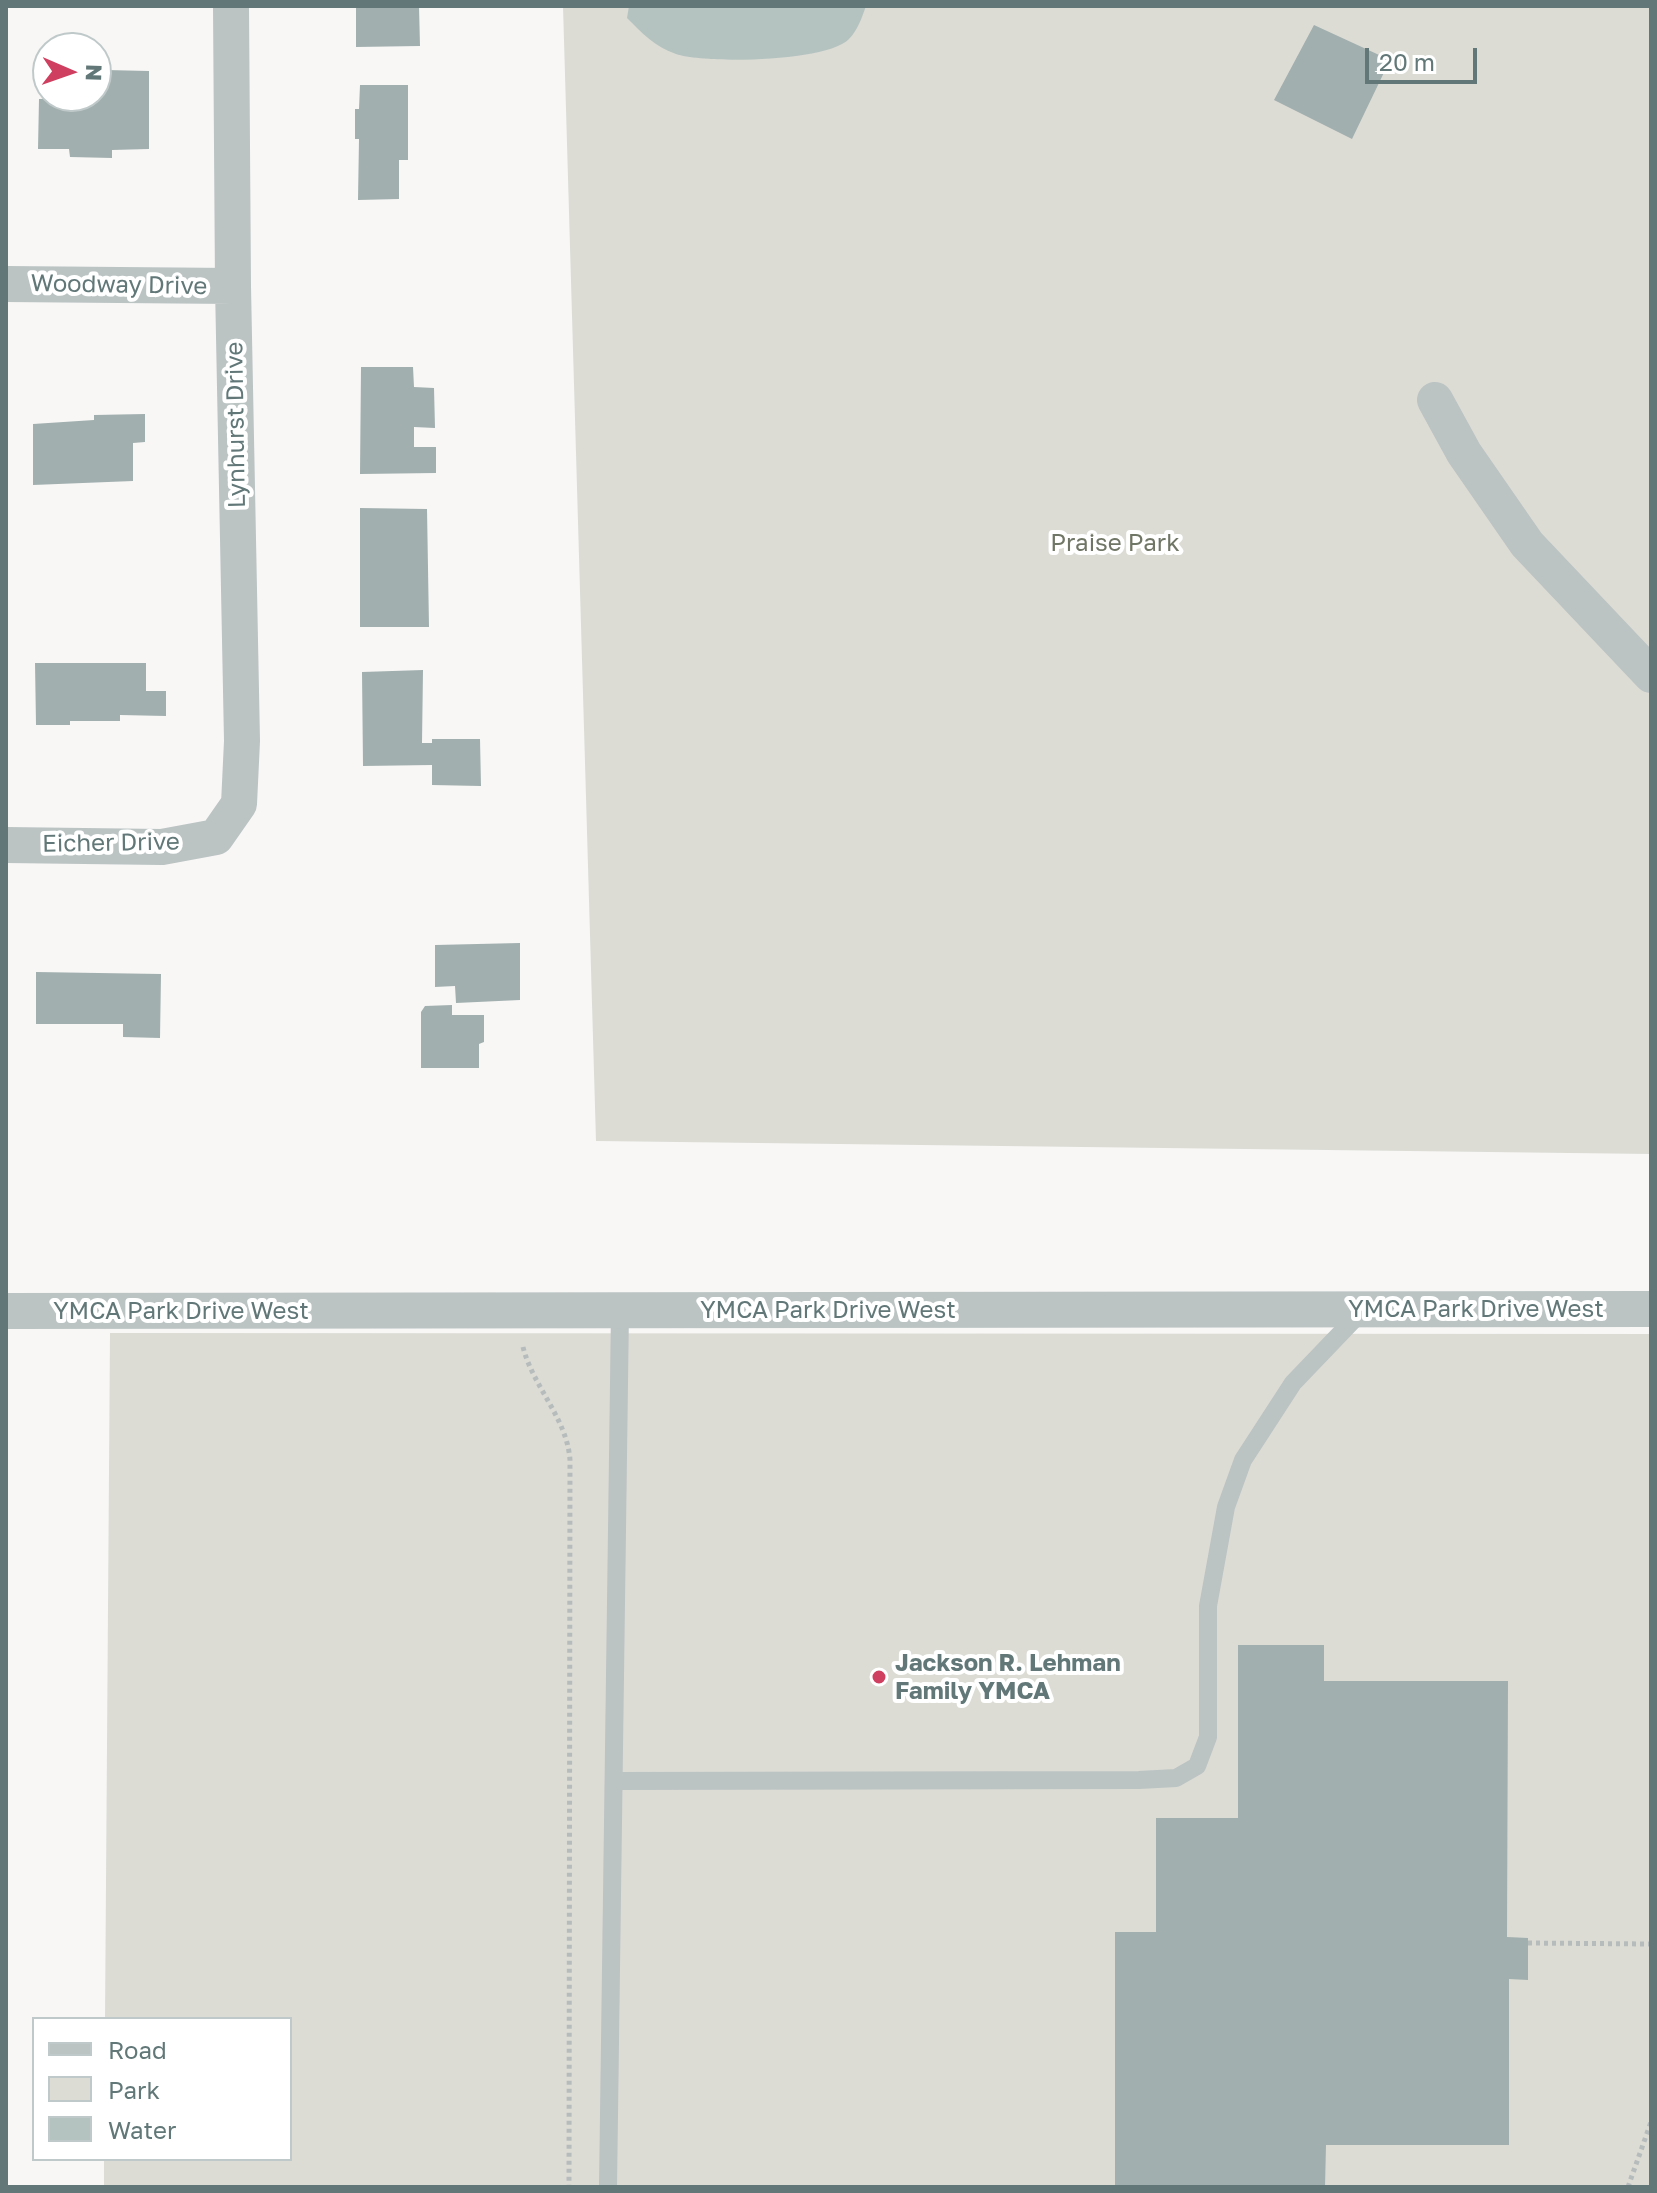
<!DOCTYPE html>
<style>
body{margin:0}
#map{position:relative;width:1657px;height:2193px;overflow:hidden;background:#f8f7f6;font-family:"Golos Text",sans-serif}
canvas{display:block}
.frame{position:absolute;inset:0;border:8px solid #627878;pointer-events:none}
.legend{position:absolute;left:32px;top:2017px;width:260px;height:144px;box-sizing:border-box;background:#fff;border:2px solid #c0c9c9;margin:0;padding:10px 14px;list-style:none;font-size:24px;color:#627878}
.legend li{display:flex;align-items:center;gap:16px;height:40px}
.legend b{width:40px;border:2px solid #c0c9c9}
.north{position:absolute;left:32px;top:32px;width:80px;height:80px;box-sizing:border-box;background:#fff;border:2px solid #c0c9c9;border-radius:50%;rotate:92deg;font-size:22px;font-weight:700;line-height:32px;text-align:center;color:#627878}
.north::after{content:'';display:block;margin:auto;width:28px;height:36px;background:#cf3f60;clip-path:polygon(50% 0,100% 100%,50% 72%,0 100%)}
.scale{position:absolute;left:1365px;top:48px;width:112px;height:36px;box-sizing:border-box;border:4px solid #627878;border-top:0;padding-left:10px;font-size:24px;line-height:28px;white-space:nowrap;color:#627878;-webkit-text-stroke:6px #fff;paint-order:stroke}
</style>
<div id="map">
<canvas width="1657" height="2193"></canvas>
<div class="frame"></div>
<ul class="legend">
<li><b style="height:10px;background:#bbc3c3"></b>Road</li>
<li><b style="height:22px;background:#dcdcd5"></b>Park</li>
<li><b style="height:22px;background:#b5c3c0"></b>Water</li>
</ul>
<div class="north">N</div>
<div class="scale">20 m</div>
</div>
<script>
const ctx = document.querySelector('canvas').getContext('2d');
ctx.lineJoin = 'round';
function fill(path, color) {
  ctx.fillStyle = color;
  ctx.fill(path, 'evenodd');
}
function trace(path, color, width, dash) {
  ctx.strokeStyle = color;
  ctx.lineWidth = width;
  ctx.lineCap = dash ? 'butt' : 'round';
  ctx.setLineDash(dash || []);
  ctx.stroke(path);
}
function label(font, color, halo, rows, align = 'center') {
  ctx.font = font + ' "Golos Text",sans-serif';
  ctx.lineWidth = 8;
  ctx.setLineDash([]);
  ctx.textBaseline = 'middle';
  ctx.strokeStyle = halo;
  ctx.fillStyle = color;
  for (const [text, x, y, turn = 0] of rows) {
    ctx.save();
    ctx.translate(x, y);
    ctx.rotate((+turn || 0) * Math.PI / 180);
    ctx.textAlign = isNaN(turn) ? turn : align;
    if (halo) ctx.strokeText(text, 0, 0);
    ctx.fillText(text, 0, 0);
    ctx.restore();
  }
}
const green = new Path2D(`
 M563,6H1651V1154L596,1141Z
 M110,1333L1651,1334V2187H104V2159H290V2019H105Z`);
const water = new Path2D(`
 M629,6H866C862,17 858,30 849,39C827,62 706,64 676,54C655,47 642,33 627,18Z`);
const building = new Path2D(`
 M356,6H419L420,46L356,47Z
 M1314,25L1390,60L1352,139L1274,100Z
 M106,70L149,71V149L112,150V158L70,157L69,149H38L39,99L96,96V78H106Z
 M360,85H408V160H399V199L358,200L359,139H355V109H359Z
 M361,367H413L414,387L434,388L435,428L414,427V447H436V473L360,474Z
 M145,414V442L133,443V481L33,485V424L94,420V415Z
 M360,508L427,509L429,627H360Z
 M35,663H146V691H166V716L120,715V721H70V725H36Z
 M423,670L422,743H432V739H480L481,786L432,785V765L363,766L362,672Z
 M520,943V1000L456,1003L455,986L435,987V945Z
 M36,972L161,974L160,1038L123,1037V1024H36Z
 M452,1005V1015H484V1042L479,1044V1068H421V1012L425,1006Z
 M1238,1645H1324V1681H1508L1507,1937L1528,1938V1980L1509,1979V2145H1326L1325,2187H1115V1932H1156V1818H1238Z`);
const path = new Path2D(`
 M523,1347C533,1387 567,1418 570,1460L569,2187
 M1528,1943L1651,1944
 M1628,2187L1651,2122`);
const lane = new Path2D(`
 M614,1781L1139,1780L1176,1778L1197,1766L1208,1737V1606L1226,1507L1243,1460L1293,1383L1362,1311
 M608,2187L620,1310`);
const street = new Path2D(`
 M6,284L233,286
 M1435,400L1464,453L1527,544L1651,675
 M6,845L162,847L216,837L239,804L242,741L233,286L231,6
 M6,1311L1651,1309`);
const markers = [
 [879,1677,8,"#cf3f60"]
];
const streetNames = [
 ["Woodway Drive",119,285,1],
 ["Lynhurst Drive",236,425,-91],
 ["Eicher Drive",111,843,-1],
 ["YMCA Park Drive West",1476,1309],
 ["YMCA Park Drive West",828,1310],
 ["YMCA Park Drive West",181,1311]
];
const parkNames = [
 ["Praise Park",1115,543]
];
const poiNames = [
 ["Jackson R. Lehman",895,1663],
 ["Family YMCA",895,1691]
];
fill(green, '#dcdcd5');
fill(water, '#b5c3c0');
fill(building, '#a1afae');
trace(path, '#b6bcbc', 5, [4, 4]);
trace(lane, '#bbc3c3', 18);
trace(street, '#bbc3c3', 36);
for (const [x, y, r, color] of markers) {
  const dot = new Path2D();
  dot.arc(x, y, r, 0, 2 * Math.PI);
  ctx.fillStyle = color;
  ctx.fill(dot);
  trace(dot, '#fff', 3);
}
label('24px', '#627878', '#fff', streetNames);
label('24px', '#707665', '#fff', parkNames);
label('bold 24px', '#627878', '#fff', poiNames, 'left');
</script>
